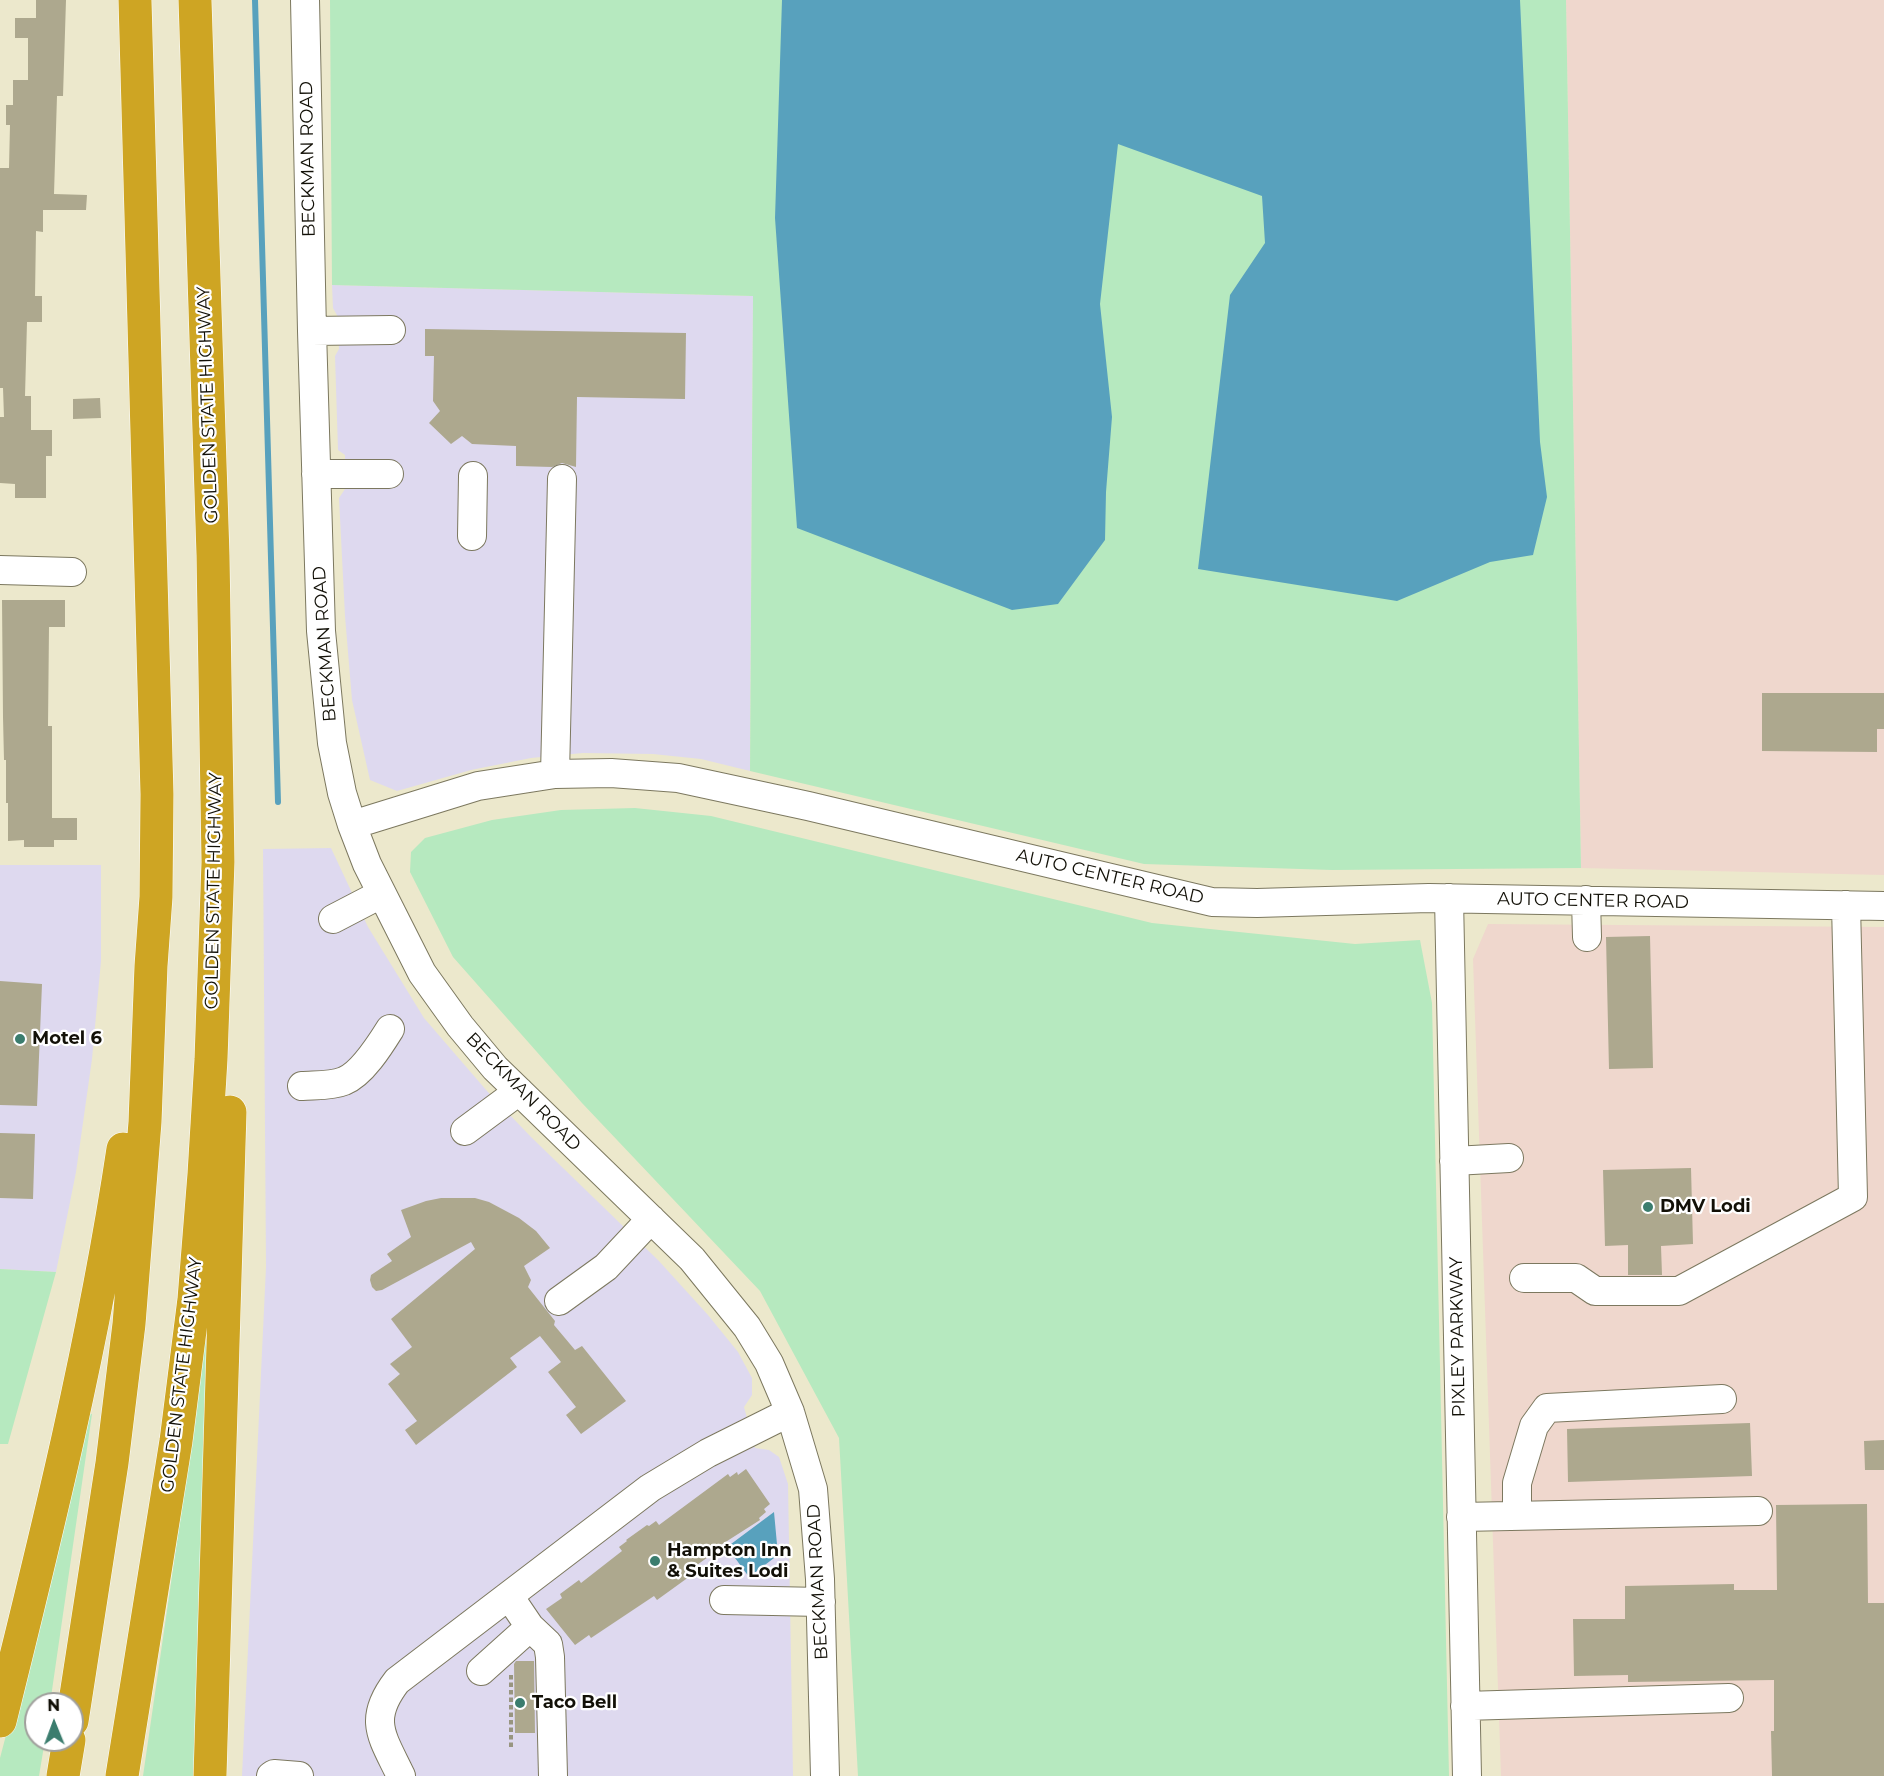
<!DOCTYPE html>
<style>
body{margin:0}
#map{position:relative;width:1884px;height:1776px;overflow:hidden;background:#ece8cc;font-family:Montserrat,sans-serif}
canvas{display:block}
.north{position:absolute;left:24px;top:1692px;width:60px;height:60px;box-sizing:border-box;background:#fff;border:2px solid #a09f9c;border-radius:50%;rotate:359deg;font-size:16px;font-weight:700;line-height:24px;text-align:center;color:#121007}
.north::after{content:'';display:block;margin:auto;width:21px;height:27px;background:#3b7d6e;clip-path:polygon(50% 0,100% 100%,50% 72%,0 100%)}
</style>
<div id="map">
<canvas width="1884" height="1776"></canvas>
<div class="north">N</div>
</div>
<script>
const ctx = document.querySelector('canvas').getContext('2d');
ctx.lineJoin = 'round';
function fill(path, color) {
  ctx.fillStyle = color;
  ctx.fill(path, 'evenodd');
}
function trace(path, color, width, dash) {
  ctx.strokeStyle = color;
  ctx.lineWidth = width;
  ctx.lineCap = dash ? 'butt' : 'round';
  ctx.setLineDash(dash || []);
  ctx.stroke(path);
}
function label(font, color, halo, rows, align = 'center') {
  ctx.font = font + ' Montserrat,sans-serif';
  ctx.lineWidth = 4.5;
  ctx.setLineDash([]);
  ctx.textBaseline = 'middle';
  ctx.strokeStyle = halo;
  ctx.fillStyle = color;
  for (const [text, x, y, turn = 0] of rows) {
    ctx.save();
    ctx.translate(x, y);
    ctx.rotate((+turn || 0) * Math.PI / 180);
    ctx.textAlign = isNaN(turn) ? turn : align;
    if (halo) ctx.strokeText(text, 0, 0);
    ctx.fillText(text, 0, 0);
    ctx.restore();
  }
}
const commercial = new Path2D(`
 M332,285L753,296L750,771L701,759L653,754L583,753L531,758L471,770L397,791L370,780L352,700L345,616L339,498L345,489V455L338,450L335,356L339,349L338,317L333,308Z
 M331,848L368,927L424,1018L487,1091L531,1137L658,1260L708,1315L738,1352L752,1378V1395L744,1407L755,1448L769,1450L779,1457L788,1484L793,1776H242L266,1267L263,849Z
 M0,865H101V961L92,1059L76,1172L56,1272L0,1269Z`);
const industrial = new Path2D(`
 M1566,0H1884V875L1581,868Z
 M1488,924L1884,927V1776H1501L1473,959Z`);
const green = new Path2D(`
 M330,0H1566L1581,868L1332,870L1144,864L750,771L753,296L332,285Z
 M635,808L711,816L1152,923L1355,944L1420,940L1432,1003L1449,1776H858L839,1438L760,1291L582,1103L453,957L410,872L411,852L425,838L492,820L561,810Z
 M0,1269L56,1272L8,1444H0Z
 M207,1302H211L195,1776H143L192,1438Z
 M79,1411L92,1414L50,1704H36V1740H45L39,1776H0V1758L39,1610Z`);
const water = new Path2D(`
 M782,0H1520L1540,442L1547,497L1533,555L1490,562L1397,601L1198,569L1230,295L1265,243L1262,196L1118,144L1100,304L1112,417L1106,492L1105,540L1058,604L1012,610L797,528L775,218Z
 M774,1512L778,1555L749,1577L727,1547Z`);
const stream = new Path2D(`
 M255,0L278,802`);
const building = new Path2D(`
 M36,0H66L63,96H57L54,194L87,195L86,210H43V232L36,231L35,296H42V322H27L25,396H31V430H52V456H46V498H15V484L0,483V417H4L3,388H0V168H9L10,125H6V105H13V80H28V38H15V18H36Z
 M425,329L686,333L685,399L577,397L576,467L562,463L552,467L516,466V446L472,444L462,436L451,444L429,423L440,411L433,401L434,356H425Z
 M100,398L101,418L73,419V399Z
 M2,600H65V627H49L48,726H52V818H77V840H54V847H24V840L8,841V803H6V760H4L3,717Z
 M1762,693H1884V729H1877V752L1762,751Z
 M1650,936L1653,1068L1609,1069L1606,937Z
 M0,981L42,984L37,1106L0,1105Z
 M0,1133L35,1134L33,1199L0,1198Z
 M1691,1168L1693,1244L1661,1246L1662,1275H1628V1245L1605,1246L1603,1170Z
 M441,1198H475L489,1202L519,1218L536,1231L550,1248L524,1266L531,1280L528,1287L555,1321L554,1325L575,1350L582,1346L626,1401L581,1434L566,1415L576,1407L548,1372L561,1362L540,1336L510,1358L517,1367L416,1445L405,1430L417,1421L388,1384L400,1374L390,1364L412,1347L391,1319L475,1249L471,1242L382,1290L376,1291L372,1287L370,1280L371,1275L392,1261L387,1254L411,1237L401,1210L426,1201Z
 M1750,1423L1752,1476L1568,1482L1567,1429Z
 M1884,1440V1470H1865L1864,1441Z
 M746,1469L770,1504L764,1509L766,1512L759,1518L760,1520L713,1550L715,1552L690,1570L693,1574L657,1600L654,1596L591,1638L589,1635L575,1645L546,1609L562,1598L560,1594L579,1580L581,1583L622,1551L619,1547L627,1541L626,1540L647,1525L649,1526L656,1521L659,1525L728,1474L730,1477L737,1472L738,1475Z
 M1867,1504L1868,1603H1884V1776H1772L1771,1731H1774V1680L1628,1682V1675L1574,1676L1573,1619H1625V1586L1734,1584V1590H1777L1776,1505Z
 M516,1661H534L535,1733H515L514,1664Z`);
const path = new Path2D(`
 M511,1747V1674`);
const minor = new Path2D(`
 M305,0L312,331L321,631L332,743L342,793L352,825L367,864L422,973L460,1026L495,1068L692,1259L747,1327L769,1363L790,1412L813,1489L820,1579L825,1776
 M312,331L391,330
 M316,474H389
 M472,536L473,476
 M0,570L72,572
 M555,774L562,479
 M352,825L478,786L555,774L611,773L678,778L808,806L1212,902L1257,903L1429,898L1884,906
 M1449,898L1467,1776
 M1586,900L1587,937
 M333,919L381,894
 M302,1086C315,1085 332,1086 344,1081C362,1074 380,1045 390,1029
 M465,1131L519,1091
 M1454,1161L1509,1158
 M1524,1278H1576L1595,1291H1679L1853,1197L1846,905
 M559,1301L606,1267L651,1219
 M1517,1516V1483L1534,1426L1547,1408L1722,1399
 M1461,1517L1758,1511
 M509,1596L530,1627L548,1644L550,1657L553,1776
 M724,1600L821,1602
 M481,1671L530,1627
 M1465,1706L1729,1698
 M271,1776L274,1774L299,1776
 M401,1776C382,1736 367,1720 397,1681L650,1488L708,1453L790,1412`);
const highway = new Path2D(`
 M0,1721C47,1532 94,1342 123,1149
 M72,1721L112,1463L129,1324L145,1122L151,966L156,897L157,794L135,0
 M63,1776L69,1740
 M122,1776L176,1441L194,1299L204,1174L211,1059L218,862L213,555L195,0
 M210,1776L230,1112`);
const markers = [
 [20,1039,6,"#3b7d6e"],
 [1648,1207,6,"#3b7d6e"],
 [655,1561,6,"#3b7d6e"],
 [520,1703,6,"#3b7d6e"]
];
const streetNames = [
 ["BECKMAN ROAD",308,159,-91],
 ["GOLDEN STATE HIGHWAY",208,405,-92],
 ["BECKMAN ROAD",325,644,-94],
 ["AUTO CENTER ROAD",1110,877,13],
 ["GOLDEN STATE HIGHWAY",214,891,-89],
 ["AUTO CENTER ROAD",1593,901,1],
 ["BECKMAN ROAD",523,1092,46],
 ["PIXLEY PARKWAY",1458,1337,-91],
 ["GOLDEN STATE HIGHWAY",182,1375,-83],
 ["BECKMAN ROAD",818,1582,-93]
];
const poiNames = [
 ["Motel 6",32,1039],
 ["DMV Lodi",1660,1207],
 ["Hampton Inn",667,1551],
 ["& Suites Lodi",667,1572],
 ["Taco Bell",532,1703]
];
fill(commercial, '#ded9ef');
fill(industrial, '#efd7cd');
fill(green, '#b6e9bf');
fill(water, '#58a1bd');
trace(stream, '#58a1bd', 6);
fill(building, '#ada88e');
trace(minor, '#7c785f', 30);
trace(highway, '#fff', 34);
trace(path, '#989580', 4, [4.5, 3]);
trace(minor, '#fff', 28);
trace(highway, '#cea523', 33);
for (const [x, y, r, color] of markers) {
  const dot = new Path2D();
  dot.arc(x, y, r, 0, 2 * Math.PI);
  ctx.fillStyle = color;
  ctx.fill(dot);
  trace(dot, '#fff', 2);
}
label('18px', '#121007', '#fff', streetNames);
label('bold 18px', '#121007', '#fff', poiNames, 'left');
</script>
